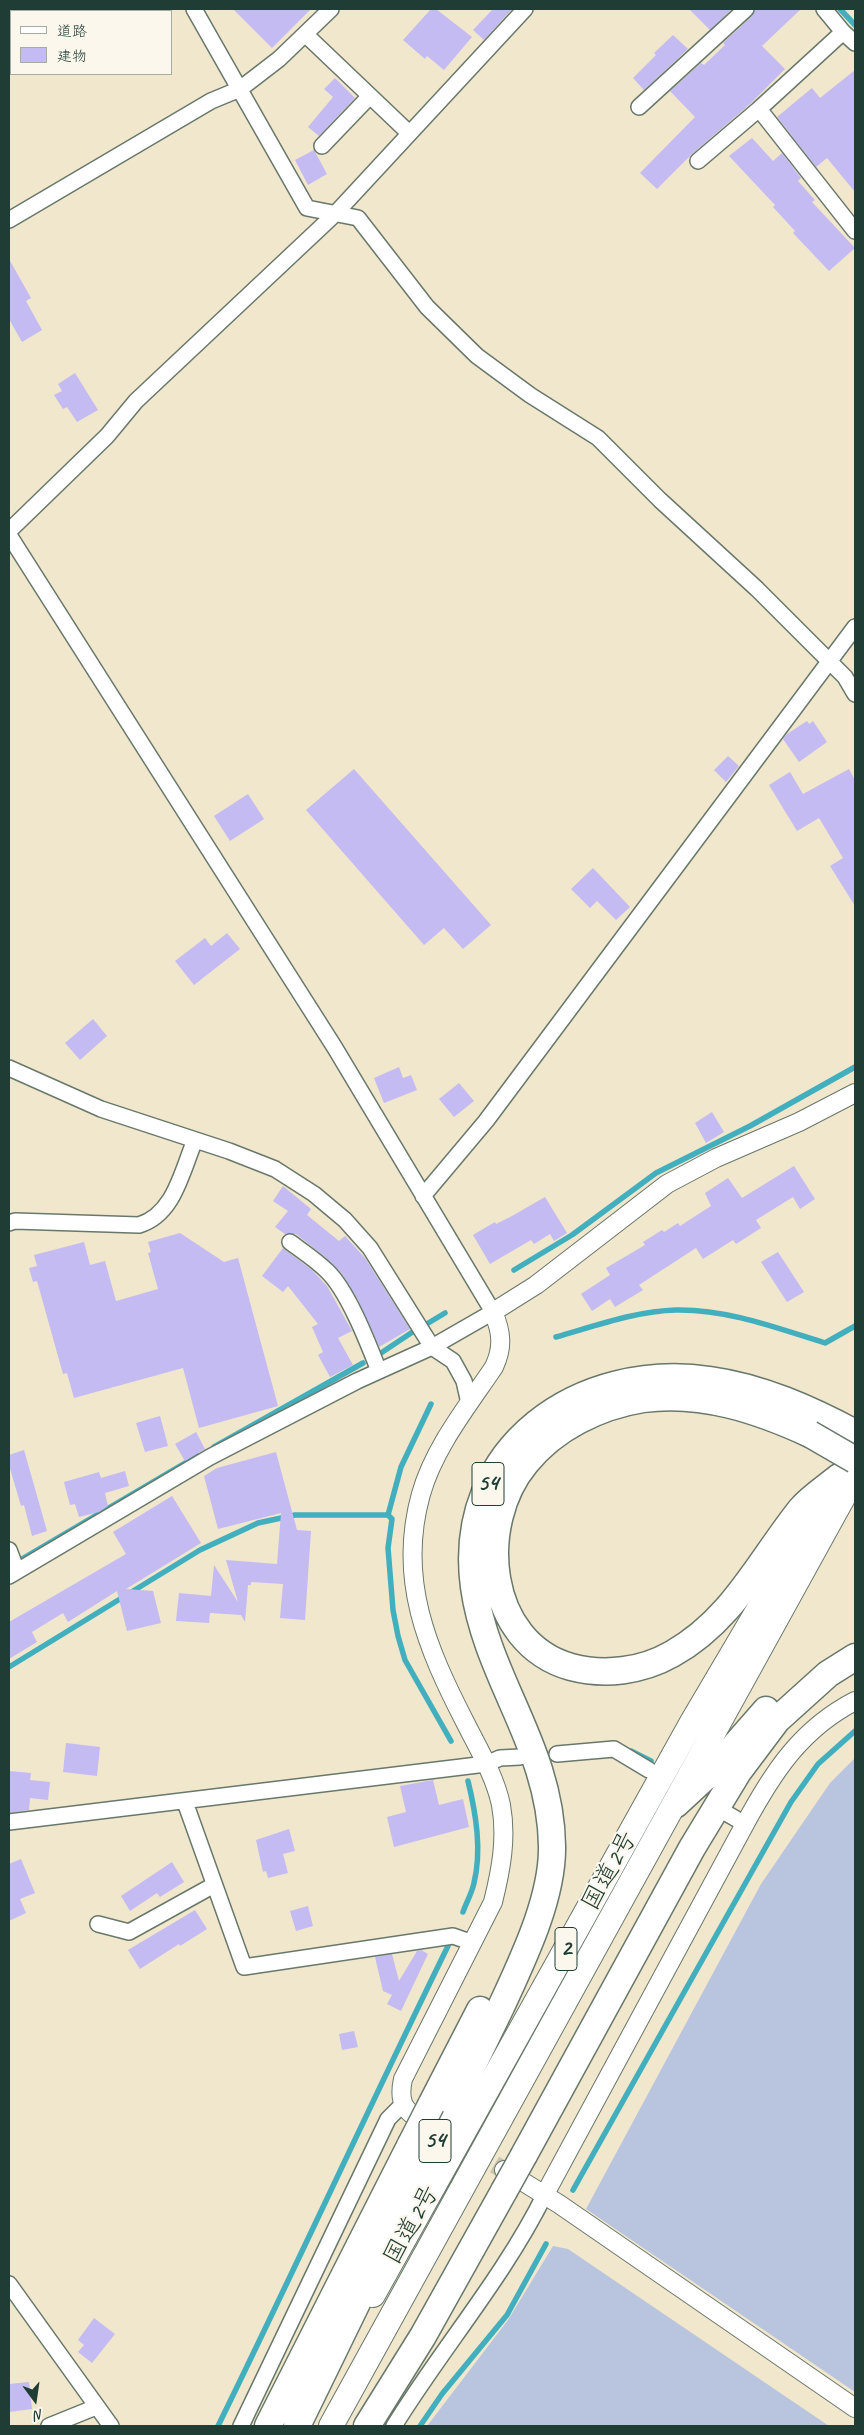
<!DOCTYPE html>
<meta charset="utf-8">
<style>
body{margin:0}
#map{position:relative;width:864px;height:2435px;overflow:hidden;background:#f1e7cd;font-family:Caveat,"Klee One",sans-serif}
canvas{display:block}
.frame{position:absolute;inset:0;border:10px solid #1f3d34;pointer-events:none}
.legend{position:absolute;left:10px;top:10px;width:162px;height:65px;box-sizing:border-box;background:#fbf7ec;border:1px solid #a3ada2;margin:0;padding:6px 9px;list-style:none;font-size:15px;color:#1f3d34}
.legend li{display:flex;align-items:center;gap:10px;height:25px}
.legend b{width:25px;border:1px solid #a3ada2}
.north{position:absolute;left:10px;top:2375px;width:50px;height:50px;-webkit-text-stroke:4px #fbf7ec;paint-order:stroke;rotate:166deg;font-size:14px;font-weight:700;line-height:20px;text-align:center;color:#1f3d34}
.north::after{content:'';display:block;margin:auto;width:18px;height:22px;background:#1f3d34;clip-path:polygon(50% 0,100% 100%,50% 72%,0 100%)}
</style>
<div id="map">
<canvas width="864" height="2435"></canvas>
<div class="frame"></div>
<ul class="legend">
<li><b style="height:6px;background:#fff"></b>道路</li>
<li><b style="height:14px;background:#c3bbf1"></b>建物</li>
</ul>
<div class="north">N</div>
</div>
<script>
const ctx = document.querySelector('canvas').getContext('2d');
ctx.lineJoin = 'round';
function fill(path, color) {
  ctx.fillStyle = color;
  ctx.fill(path, 'evenodd');
}
function trace(path, color, width, dash) {
  ctx.strokeStyle = color;
  ctx.lineWidth = width;
  ctx.lineCap = dash ? 'butt' : 'round';
  ctx.setLineDash(dash || []);
  ctx.stroke(path);
}
function label(font, color, halo, rows, align = 'center') {
  ctx.font = font + ' Caveat,"Klee One",sans-serif';
  ctx.lineWidth = 4.5;
  ctx.setLineDash([]);
  ctx.textBaseline = 'middle';
  ctx.strokeStyle = halo;
  ctx.fillStyle = color;
  for (const [text, x, y, turn = 0] of rows) {
    ctx.save();
    ctx.translate(x, y);
    ctx.rotate((+turn || 0) * Math.PI / 180);
    ctx.textAlign = isNaN(turn) ? turn : align;
    if (halo) ctx.strokeText(text, 0, 0);
    ctx.fillText(text, 0, 0);
    ctx.restore();
  }
}
const industrial = new Path2D(`
 M855,1758V2392L586,2209L761,1884L830,1783Z
 M553,2246L568,2249L829,2426H427L508,2320Z`);
const stream = new Path2D(`
 M840,9L855,25
 M514,1270L572,1235L656,1173L750,1126L855,1067
 M425,1325L445,1313
 M556,1337C595,1326 636,1311 676,1310C727,1309 777,1328 825,1343L855,1326
 M381,1353L414,1331
 M214,1447L363,1363
 M388,1515L392,1519L388,1548L393,1610L398,1636L405,1660L451,1741
 M15,1563L197,1456
 M9,1667L200,1550L258,1523L295,1515H388L401,1467L431,1404
 M631,1751L651,1761
 M463,1912C466,1903 472,1893 474,1883C482,1850 476,1814 468,1781
 M573,2190L791,1802L818,1764L855,1731
 M218,2426C296,2267 370,2105 448,1946
 M420,2426L442,2394L507,2315L546,2244`);
const building = new Path2D(`
 M233,9H311L272,48Z
 M431,9H436L472,37L444,70L427,56L425,59L403,40Z
 M493,9H512L484,40L473,30Z
 M689,9H732L710,30Z
 M755,9H801L762,46L785,69L750,104L692,154L657,189L640,173L695,117L670,91L701,63L704,65L725,45L723,43L752,16Z
 M673,35L688,49L644,90L633,78L656,55L654,53Z
 M855,70V192L827,158L816,167L777,117L812,88L820,98Z
 M335,78L355,98L319,136L308,127L333,97L324,89Z
 M752,138L773,161L782,153L801,178L798,181L815,200L812,202L855,248L829,271L793,233L795,231L773,207L775,205L729,156Z
 M314,150L327,174L308,185L295,160Z
 M9,259L31,298L26,301L42,330L22,342L9,319Z
 M75,373L98,410L77,422L67,407L63,409L54,395L62,391L58,384Z
 M807,721L809,724L813,721L827,742L799,762L783,739L787,734Z
 M728,756L739,766L726,782L714,770Z
 M354,769L491,925L463,949L444,928L424,945L306,810Z
 M849,769L855,780V906L830,866L843,858L819,818L797,831L769,785L790,772L803,794Z
 M248,794L264,819L230,841L214,816Z
 M593,868L630,907L616,920L597,901L590,908L571,889Z
 M227,933L240,949L194,985L175,961L205,938L211,946Z
 M93,1019L107,1036L80,1060L65,1043Z
 M399,1067L403,1078L411,1075L417,1090L384,1103L374,1078Z
 M459,1083L474,1101L454,1117L439,1099Z
 M712,1112L724,1132L706,1143L695,1123Z
 M794,1166L815,1199L800,1209L793,1197L756,1220L761,1228L736,1244L733,1240L703,1259L696,1248L639,1285L643,1290L615,1307L610,1299L592,1311L581,1294L610,1275L606,1268L645,1245L643,1242L662,1230L664,1232L678,1223L680,1226L711,1206L705,1193L728,1178L742,1198Z
 M283,1186L311,1209L307,1215L339,1241L345,1236L365,1258L410,1329L379,1347L358,1300L342,1274L324,1256L296,1234H285L275,1227L288,1211L273,1201Z
 M545,1197L567,1233L554,1241L550,1234L534,1244L531,1240L490,1264L473,1235L495,1222L496,1224L512,1216Z
 M180,1233L224,1262L238,1258L278,1406L199,1428L183,1368L74,1398L67,1373L63,1374L37,1281L33,1282L29,1268L37,1266L34,1255L84,1242L90,1265L105,1261L116,1301L158,1289L148,1253L151,1252L148,1242Z
 M283,1248L312,1270L327,1286L352,1331L338,1338L353,1365L330,1377L318,1355L323,1352L312,1327L318,1324L288,1286L283,1292L262,1276Z
 M778,1252L804,1292L787,1302L761,1262Z
 M160,1416L168,1446L145,1452L136,1423Z
 M196,1432L205,1449L185,1461L175,1444Z
 M24,1450L47,1531L32,1536L24,1505L21,1506L9,1465V1455Z
 M276,1452L297,1530L311,1531L305,1620L280,1618L283,1584L251,1582V1585H248L245,1622L241,1615L210,1613L209,1623L176,1621L179,1593L211,1596L214,1565L238,1602L226,1560L277,1564L281,1513L218,1529L204,1476L217,1468Z
 M125,1471L129,1486L105,1493L108,1506L99,1512L79,1517L75,1504L70,1505L64,1482L99,1472L101,1478Z
 M172,1496L201,1543L126,1589L153,1591L161,1623L127,1631L117,1591L68,1622L63,1613L32,1632L37,1642L9,1659V1622L126,1554L113,1532Z
 M66,1743L100,1747L97,1776L63,1772Z
 M9,1771L31,1773L30,1780L50,1782L48,1800L30,1798L29,1810L9,1813Z
 M433,1780L439,1805L463,1799L469,1827L394,1847L387,1817L406,1812L400,1786Z
 M289,1829L295,1851L283,1854L288,1873L268,1878L266,1871L263,1872L256,1840Z
 M21,1859L35,1893L20,1899L26,1913L9,1921V1864Z
 M172,1862L184,1882L160,1897L157,1893L130,1911L121,1896Z
 M308,1906L313,1926L296,1931L290,1911Z
 M195,1910L207,1929L180,1946L179,1944L140,1969L128,1950Z
 M421,1950L428,1954L401,2011L387,2004L392,1995L383,1991L375,1957L392,1954L399,1981L417,1951Z
 M354,2031L358,2047L342,2050L339,2034Z
 M94,2318L115,2334L92,2363L78,2352L84,2345L78,2340Z
 M29,2382L32,2409L9,2412V2384Z`);
const tertiaryTunnel = new Path2D(`
 M448,2137L504,2170`);
const minor = new Path2D(`
 M194,9L307,208L358,218L427,307L477,356L530,395L598,438L660,500L757,589L845,677L855,694
 M824,9L843,32
 M305,34L409,133
 M639,107L746,9
 M759,109L843,32L855,43
 M322,146L369,97
 M698,161L759,109L855,231
 M9,220L211,101L240,89L279,59L331,9
 M9,531L107,436L136,401L335,214L525,9
 M9,535L335,1048L493,1312L432,1347L357,1381L210,1457L9,1576
 M9,1068L101,1109L229,1151L275,1169L314,1194L345,1220L370,1248L432,1347L453,1361L464,1381L469,1403
 M423,1196L486,1121L855,627
 M9,1223L15,1221L139,1225C174,1215 182,1171 195,1140
 M290,1242C302,1251 316,1260 327,1271C348,1291 368,1343 379,1371
 M9,1550L17,1571
 M557,1754L614,1749L649,1770
 M185,1802L244,1967L453,1936L473,1943
 M726,1813L745,1824
 M9,1822L486,1764L500,1758L520,1757
 M98,1924L129,1932L214,1885
 M9,2284L111,2426
 M49,2426L96,2407
 M241,2426L388,2119L403,2104
 M394,2426C442,2348 504,2277 545,2194`);
const tertiary = new Path2D(`
 M429,2125C407,2113 397,2106 403,2079L493,1902C501,1870 507,1838 501,1805C495,1776 478,1748 465,1722C427,1648 397,1579 421,1494C434,1448 467,1407 494,1367C503,1348 502,1332 493,1312L536,1285L667,1184L716,1158L799,1122L855,1093
 M504,2170L559,2204L855,2408
 M545,2194L745,1824C773,1772 801,1729 855,1701`);
const trunk = new Path2D(`
 M373,2295L692,1722L810,1522L835,1484
 M331,2426L855,1476`);
const motorway = new Path2D(`
 M810,1434C758,1410 701,1391 643,1399C599,1406 554,1428 526,1463C475,1524 485,1643 571,1667C605,1676 642,1671 672,1654C732,1621 760,1560 801,1509C811,1497 827,1487 839,1477
 M676,1804L716,1767L766,1710
 M431,2105L480,2010
 M524,2155L692,1848L738,1772L777,1720L828,1674L855,1657
 M268,2426L411,2144
 M297,2426L501,2007C523,1959 553,1898 552,1846C551,1747 487,1680 474,1587C455,1447 580,1361 710,1380C761,1387 810,1409 855,1433
 M367,2426L423,2336L504,2191`);
const motorwayBridge = new Path2D(`
 M810,1434L855,1460
 M411,2144L431,2105
 M504,2191L524,2155`);
const shields = [
 [488,1484,32],
 [566,1949,22],
 [435,2141,32]
];
const shieldNames = [
 ["54",488,1484],
 ["2",566,1949],
 ["54",435,2141]
];
const streetNames = [
 ["国道2号",610,1871,-61],
 ["国道2号",412,2225,-61]
];
fill(industrial, '#b9c4de');
trace(stream, '#42afbf', 5.5);
fill(building, '#c3bbf1');
trace(tertiaryTunnel, '#c7c5ae', 18, [18, 9]);
trace(minor, '#68786a', 18);
trace(tertiary, '#68786a', 20);
trace(trunk, '#68786a', 26);
trace(motorway, '#68786a', 29);
trace(minor, '#fff', 15);
trace(tertiary, '#fff', 18);
trace(trunk, '#fff', 24);
trace(motorway, '#fff', 26);
trace(motorwayBridge, '#68786a', 29, []);
trace(motorwayBridge, '#fff', 26);
for (const [x, y, w] of shields) {
  const box = new Path2D();
  box.roundRect(x - w / 2, y - 21.5, w, 43, 4);
  ctx.fillStyle = '#fbf7ec';
  ctx.fill(box);
  trace(box, '#1f3d34', 1);
}
label('bold 24px', '#1f3d34', null, shieldNames);
label('25px', '#1f3d34', '#fbf7ec', streetNames);
</script>
